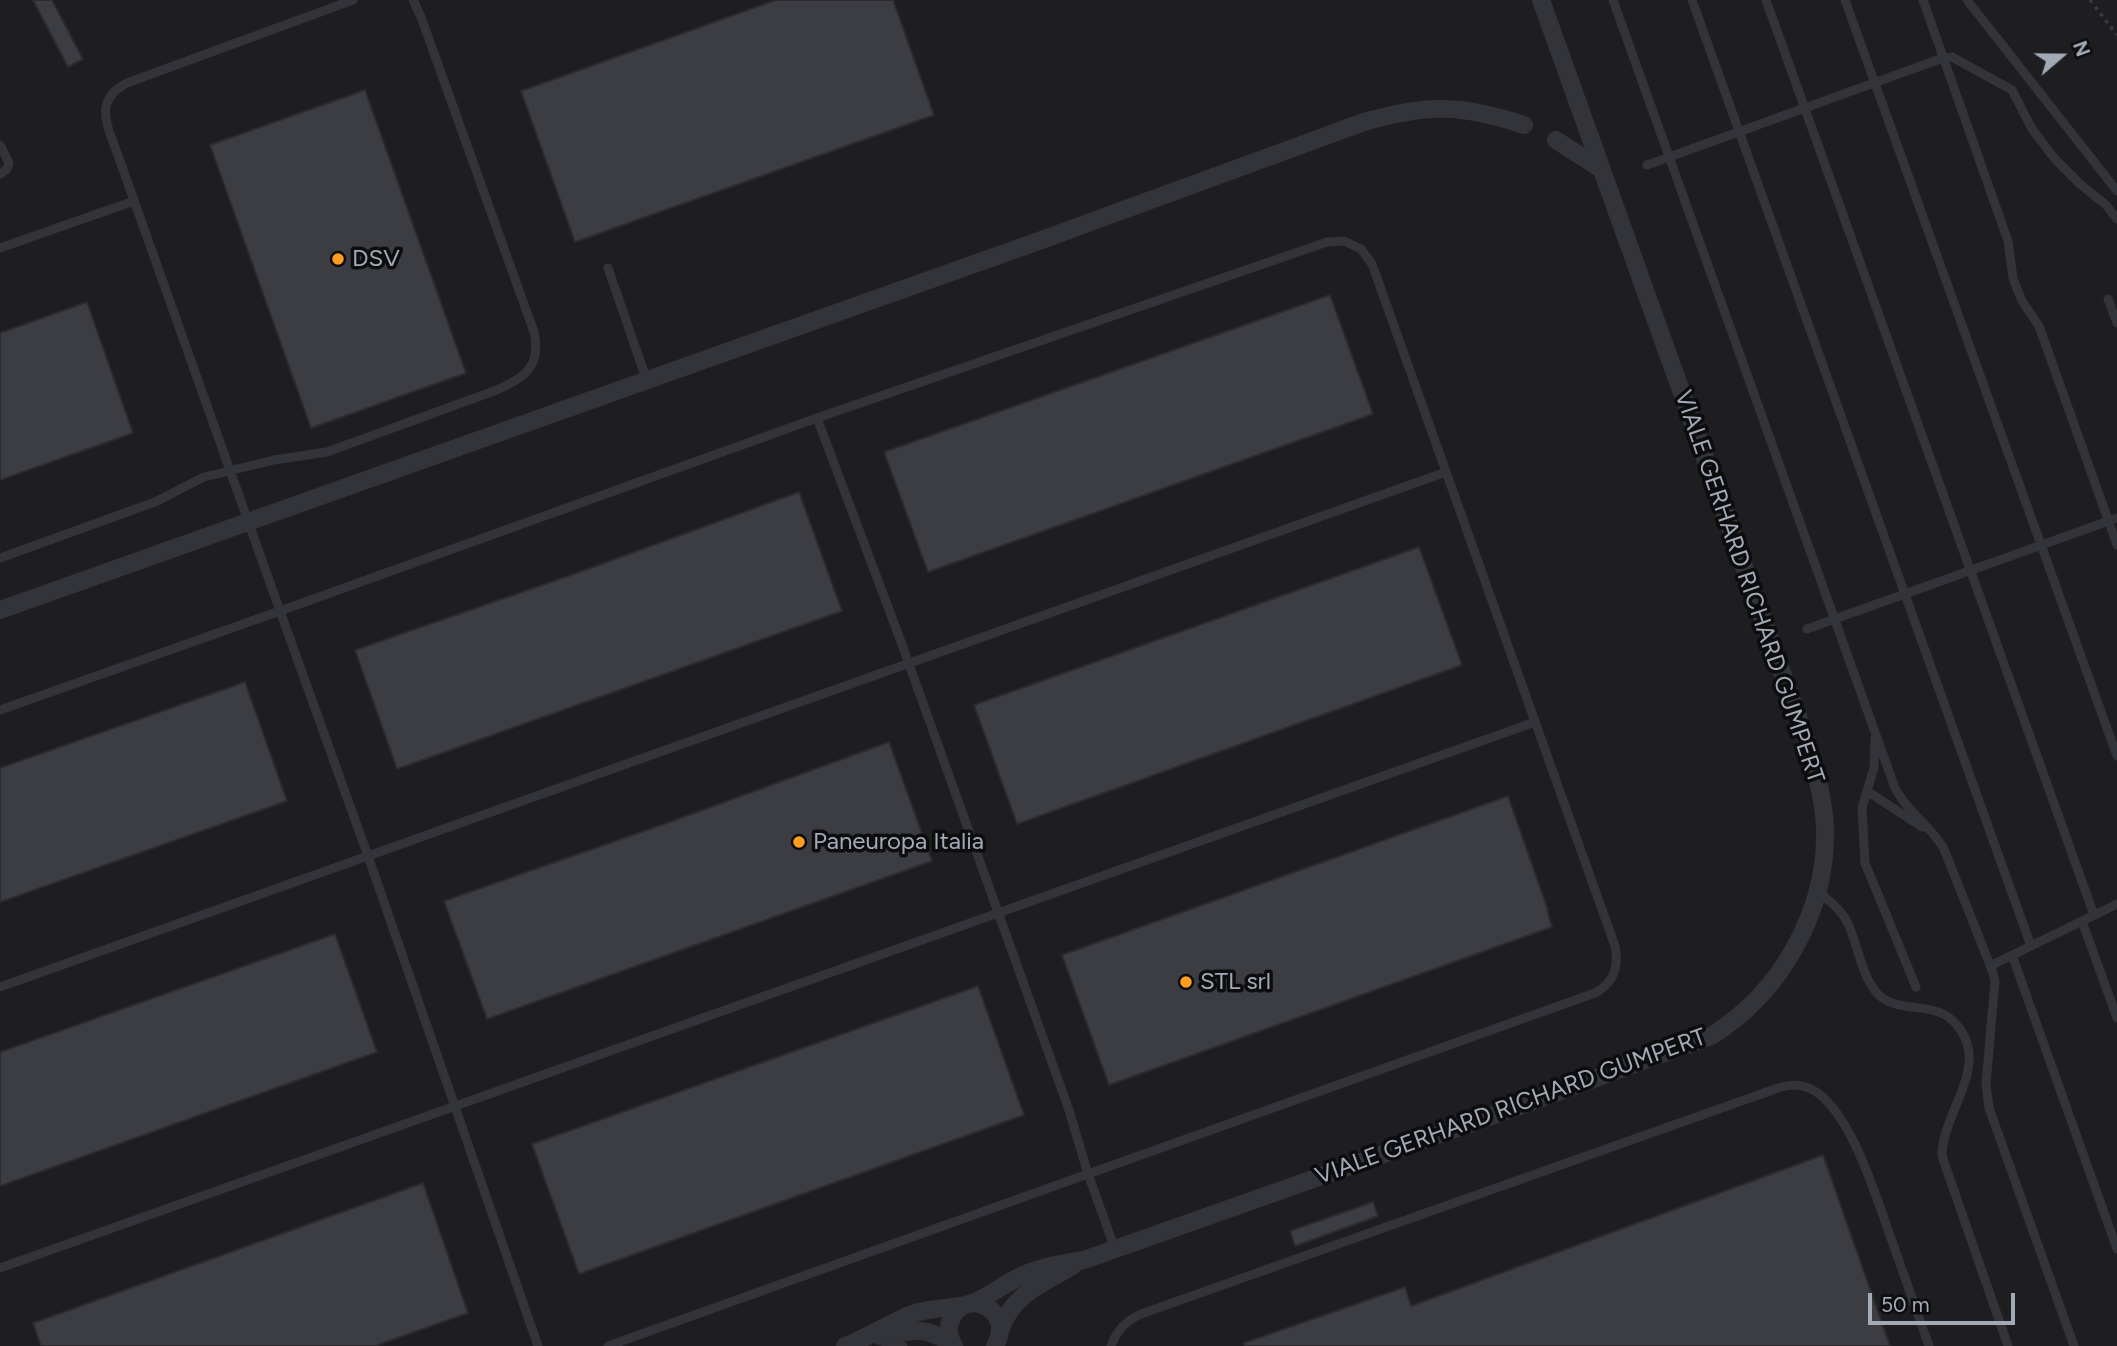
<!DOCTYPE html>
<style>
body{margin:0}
#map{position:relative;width:2117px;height:1346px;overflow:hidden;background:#121214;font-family:Figtree,sans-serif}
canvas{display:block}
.north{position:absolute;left:2026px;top:21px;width:70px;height:70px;-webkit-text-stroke:5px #0d0d0f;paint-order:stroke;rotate:70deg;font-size:19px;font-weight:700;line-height:28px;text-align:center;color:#a2aab6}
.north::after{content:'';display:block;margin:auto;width:24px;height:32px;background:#a2aab6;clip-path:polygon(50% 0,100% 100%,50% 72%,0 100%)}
.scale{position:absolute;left:1868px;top:1293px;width:147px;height:32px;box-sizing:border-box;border:4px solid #a2aab6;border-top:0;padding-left:9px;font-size:21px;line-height:24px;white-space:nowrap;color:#a2aab6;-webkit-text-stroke:5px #0d0d0f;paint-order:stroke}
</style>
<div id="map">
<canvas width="2117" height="1346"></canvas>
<div class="north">N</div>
<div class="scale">50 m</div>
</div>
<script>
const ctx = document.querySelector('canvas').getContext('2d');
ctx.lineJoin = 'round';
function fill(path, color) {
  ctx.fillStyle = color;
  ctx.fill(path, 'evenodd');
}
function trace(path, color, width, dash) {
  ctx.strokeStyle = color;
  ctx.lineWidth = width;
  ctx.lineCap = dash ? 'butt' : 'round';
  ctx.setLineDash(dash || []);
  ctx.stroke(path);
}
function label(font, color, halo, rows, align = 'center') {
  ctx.font = font + ' Figtree,sans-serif';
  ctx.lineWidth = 7;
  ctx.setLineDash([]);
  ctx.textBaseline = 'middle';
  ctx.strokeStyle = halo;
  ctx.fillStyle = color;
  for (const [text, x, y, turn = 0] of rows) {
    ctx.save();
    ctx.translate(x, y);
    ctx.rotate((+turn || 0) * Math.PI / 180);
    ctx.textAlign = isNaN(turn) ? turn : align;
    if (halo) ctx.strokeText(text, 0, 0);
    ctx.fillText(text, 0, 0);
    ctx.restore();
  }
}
const built = new Path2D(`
 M0,0H2117V1346H0Z`);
const building = new Path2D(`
 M33,0H52L83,59L68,67Z
 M776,0H893L934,115L575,242L521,91Z
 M365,90L466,373L311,428L210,145Z
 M1330,295L1373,414L928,572L884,452Z
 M87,302L133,433L0,480V333Z
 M799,492L842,611L397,769L355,650L577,573Z
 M1419,547L1462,665L1017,824L974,705Z
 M245,682L287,801L0,902V768Z
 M889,742L932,861L487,1019L444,901L667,823Z
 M1508,796L1548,910H1547L1552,927L1109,1085L1062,955Z
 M335,934L377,1052L0,1186V1052Z
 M978,986L1024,1115L579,1274L532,1144Z
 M1823,1155L1890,1346H1245L1244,1343L1405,1287L1411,1306Z
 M423,1183L468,1313L375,1346H41L33,1323Z
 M1373,1202L1378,1216L1295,1246L1290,1231Z`);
const path = new Path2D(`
 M2090,0L2117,35`);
const lane = new Path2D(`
 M1613,0L1895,788C1907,812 1931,826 1944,849L1992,970L1995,981L1986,1084L1989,1108L2074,1346
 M1692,0L2031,946
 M1766,0L2094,915
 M1845,0L2117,756
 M1923,0L2008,241L2013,278L2022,301L2039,326L2117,545
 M1967,0L2117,191
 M0,145L9,163L7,169L0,174
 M1647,165L1943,58L1952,57L2012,90L2032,129L2055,159L2080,184L2106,205L2117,219
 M1344,241L1361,249L1372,264L1615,946C1619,967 1614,983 1595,993L1088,1174L1069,1110L900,639L817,418L1327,242Z
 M0,248L134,201
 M608,268L647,381
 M2108,299L2117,323
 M0,558L155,502L204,477L274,460L327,452L494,391C523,379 542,367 534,332L421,17L413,0
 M1807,629L2117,518
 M0,710L280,611L120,161C110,130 90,102 127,83L353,0
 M1875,738L1874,768L1867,791L1922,827
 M1867,791L1862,808L1865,863L1916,987
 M1818,891C1827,899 1839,908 1845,918C1858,940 1859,971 1876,992C1895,1015 1932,1000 1953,1021C1995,1062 1942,1111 1942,1156L2008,1346
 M2082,921L2117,1018
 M2012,955L2117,1249
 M1990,966L2117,904
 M0,987L1446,472
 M0,1268L1535,722
 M882,1341L903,1346
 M538,1346L368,856L280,611L817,418
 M608,1346L1088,1174L1115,1249
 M1111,1346C1117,1330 1126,1321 1141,1314L1764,1093C1780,1087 1795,1081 1811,1089C1851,1108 1878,1203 1893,1244C1905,1278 1917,1312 1929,1346`);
const street = new Path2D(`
 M1556,140L1601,169
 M0,610L1036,242L1364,122C1428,104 1461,104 1524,125
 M972,1303C988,1297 1000,1287 1015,1279C1037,1267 1060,1264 1084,1260L1514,1108L1711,1036C1781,993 1827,911 1825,829C1824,800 1816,773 1808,745L1541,0
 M1001,1329C1012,1294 1044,1283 1074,1265
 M880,1336C913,1331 925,1324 954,1346
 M845,1346C867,1338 885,1326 905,1317C924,1308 945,1309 965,1305
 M954,1346C949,1338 947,1329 951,1320C964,1286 1016,1309 995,1346`);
const markers = [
 [338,259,7,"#ff9d1f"],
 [799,842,7,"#ff9d1f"],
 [1186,982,7,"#ff9d1f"]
];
const poiNames = [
 ["DSV",352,259],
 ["Paneuropa Italia",813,842],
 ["STL srl",1200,982]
];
const streetNames = [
 ["VIALE GERHARD RICHARD GUMPERT",1749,587,71],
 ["VIALE GERHARD RICHARD GUMPERT",1511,1107,-20]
];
fill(built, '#1e1e21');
fill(building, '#3c3d42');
trace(building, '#2c2c30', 2);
trace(path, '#393c40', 3.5, [3.5, 5]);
trace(lane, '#333439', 9);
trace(street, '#333439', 18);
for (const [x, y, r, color] of markers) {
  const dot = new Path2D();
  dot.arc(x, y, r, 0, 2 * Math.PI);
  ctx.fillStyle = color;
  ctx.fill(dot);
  trace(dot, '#0d0d0f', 2.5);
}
label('24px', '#a2aab6', '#0d0d0f', poiNames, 'left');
label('24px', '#a2aab6', '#0d0d0f', streetNames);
</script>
